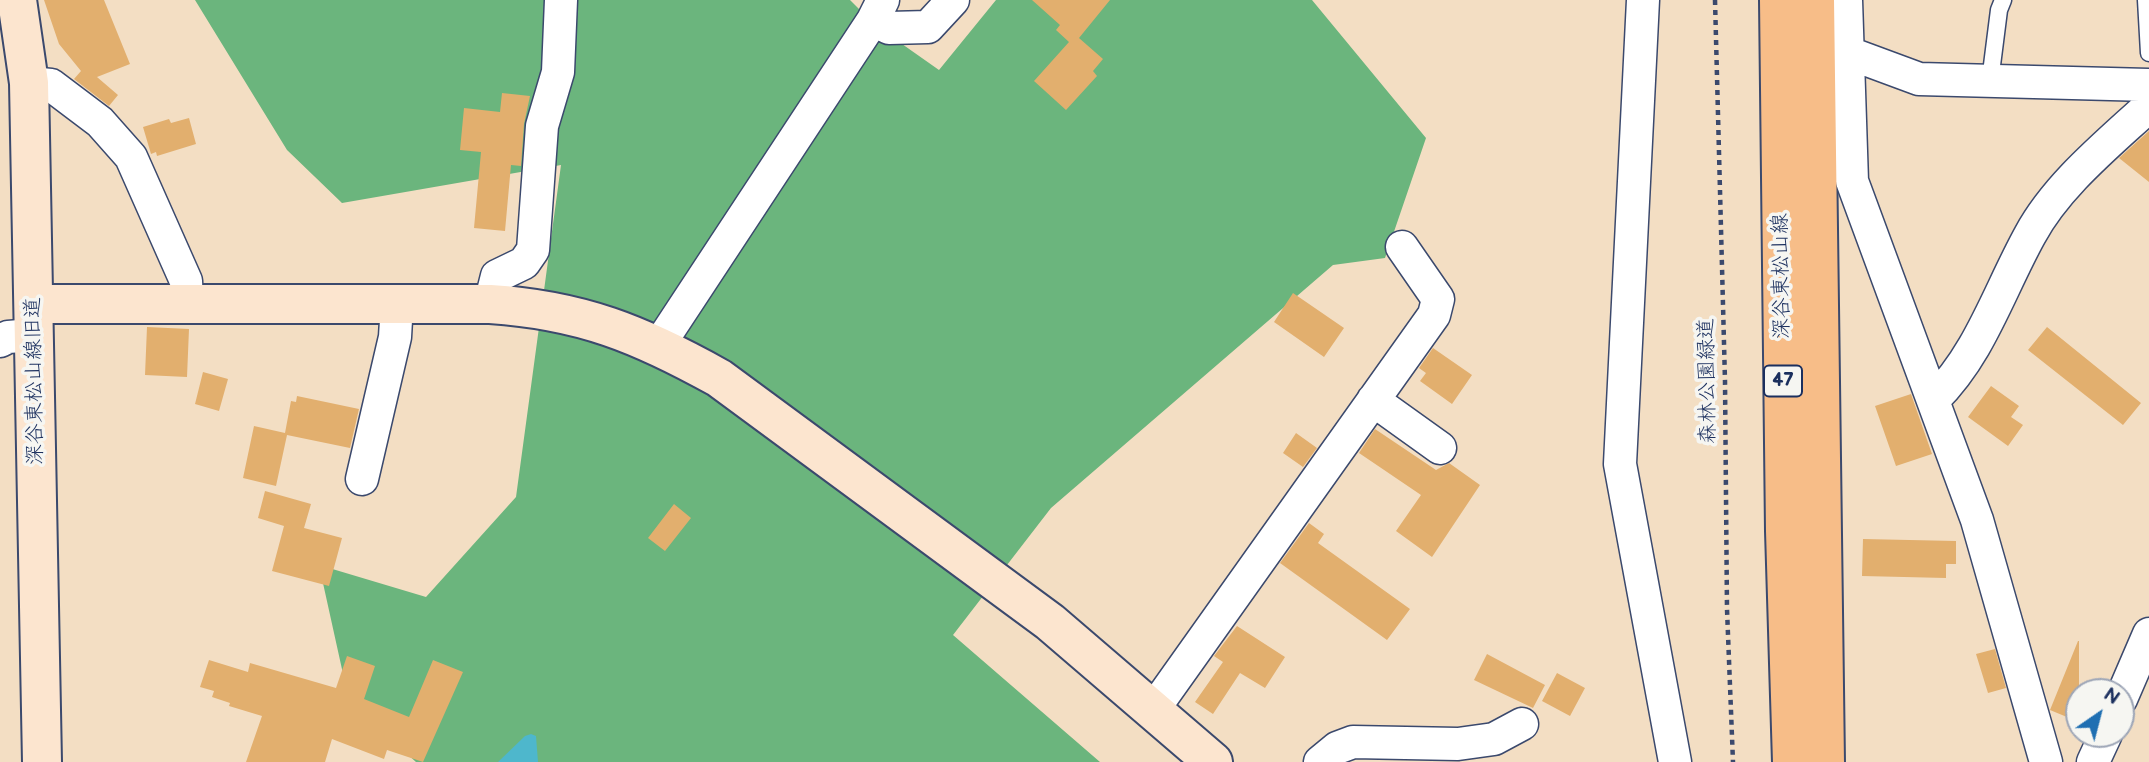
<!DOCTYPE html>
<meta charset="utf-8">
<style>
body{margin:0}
#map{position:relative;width:2149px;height:762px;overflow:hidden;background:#f3dec3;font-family:"Balsamiq Sans",sans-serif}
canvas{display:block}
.north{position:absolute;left:2065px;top:678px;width:70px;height:70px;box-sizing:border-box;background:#f6f6f2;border:2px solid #9ea6b7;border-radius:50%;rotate:35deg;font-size:19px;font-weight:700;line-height:28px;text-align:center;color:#1b2f5e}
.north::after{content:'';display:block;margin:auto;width:24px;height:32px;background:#1f6fb2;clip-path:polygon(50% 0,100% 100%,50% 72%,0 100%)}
</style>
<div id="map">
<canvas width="2149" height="762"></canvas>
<div class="north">N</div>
</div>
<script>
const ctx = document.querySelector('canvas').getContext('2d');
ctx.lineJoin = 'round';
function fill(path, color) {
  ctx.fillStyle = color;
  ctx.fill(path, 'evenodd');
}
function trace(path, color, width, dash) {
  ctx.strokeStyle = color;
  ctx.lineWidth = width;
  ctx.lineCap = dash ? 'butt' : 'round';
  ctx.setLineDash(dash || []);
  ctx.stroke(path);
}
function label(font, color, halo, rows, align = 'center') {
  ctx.font = font + ' "Balsamiq Sans","Klee One",sans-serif';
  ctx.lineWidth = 7;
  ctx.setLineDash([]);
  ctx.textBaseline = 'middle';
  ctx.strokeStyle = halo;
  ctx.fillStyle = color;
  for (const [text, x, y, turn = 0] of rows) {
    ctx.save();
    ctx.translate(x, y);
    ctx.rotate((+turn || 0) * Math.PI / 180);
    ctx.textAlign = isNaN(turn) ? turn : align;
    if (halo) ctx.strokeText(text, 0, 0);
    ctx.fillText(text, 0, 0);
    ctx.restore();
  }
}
const forest = new Path2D(`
 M195,0H850L875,25L939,70L996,0H1312L1426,138L1385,258L1333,265L1051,508L953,635L1100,762H416L349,701L319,565L426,597L516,497L561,165L342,203L287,150Z`);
const water = new Path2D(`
 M531,734L536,736L538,762H498L525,736Z`);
const building = new Path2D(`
 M44,0H104L130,64L97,77L118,95L109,106L74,79L81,71L59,44Z
 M1032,0H1110L1079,38L1103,59L1093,71L1097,76L1066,110L1034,81L1069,42L1056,30L1060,25Z
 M502,93L530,96L524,124L521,166L511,165L505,231L474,228L481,152L460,150L464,108L500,112Z
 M189,118L196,144L157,156L156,152L151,154L143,127L169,119L171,123Z
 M2149,131V182L2119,158Z
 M1293,293L1344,328L1324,357L1274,322Z
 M147,327L189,329L187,377L145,375Z
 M2047,327L2141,403L2123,425L2028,350Z
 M1433,348L1472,375L1452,404L1420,381L1426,373L1419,368Z
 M203,372L228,379L219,411L195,404Z
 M1991,386L2019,406L2011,417L2023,425L2008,446L1968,417Z
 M1911,394L1932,454L1896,466L1875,406Z
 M297,396L359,409L350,448L287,435L276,486L243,478L254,426L285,433L291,401L296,402Z
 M1375,429L1436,470L1449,463L1480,485L1432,557L1396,531L1421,495L1359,453Z
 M1296,433L1317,448L1303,467L1283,453Z
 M265,491L311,504L304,528L342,538L329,586L272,571L284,526L258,518Z
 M674,504L691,518L665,551L648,538Z
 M1309,523L1324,534L1318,543L1410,609L1387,640L1280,563Z
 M1863,539L1956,541V564H1946V578L1862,576Z
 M1237,626L1285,657L1265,688L1240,673L1213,714L1195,702L1223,662L1214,656Z
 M2078,641H2079V722L2050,710Z
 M1995,649L2006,688L1988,693L1976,654Z
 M1487,654L1545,685L1533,708L1474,680Z
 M347,656L375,666L364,699L409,717L433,660L463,672L423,762L387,750L384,759L332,739L325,762H246L262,716L229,706L230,703L212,697L214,691L200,687L209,660L248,672L250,663L336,688Z
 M1557,673L1585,688L1570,716L1542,701Z`);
const path = new Path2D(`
 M1715,0L1725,381L1727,609L1733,762`);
const lane = new Path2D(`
 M2146,0L2149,53
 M1990,81L1999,10L2003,0`);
const street = new Path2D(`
 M1643,0L1620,464L1675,762
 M1846,0L1852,181L1977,520L2046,762
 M873,20L889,28L928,27L953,0
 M1846,52L1919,79L2149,85
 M29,83L51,85L100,122L131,157L186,281L187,304
 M490,304L497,276L524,263L533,250L542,126L558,72L561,0
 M0,341L8,337L33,335
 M659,345L873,20L883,0
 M1934,399C1980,354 1999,291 2030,235C2057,185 2108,144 2149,106
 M1373,400L1440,448
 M362,479L395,337L397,303
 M2121,699L2149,634
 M1153,710L1434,315L1438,299L1402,247
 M1320,762L1337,748L1353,742L1458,744L1494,739L1522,724
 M2093,762L2106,734`);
const secondary = new Path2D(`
 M17,0L29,83L42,762
 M35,304H490C581,310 640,334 719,378L1050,622L1213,762`);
const primary = new Path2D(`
 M1779,0L1785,531L1792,762
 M1815,0L1825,762`);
const shields = [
 [1783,381,38]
];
const shieldNames = [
 ["47",1783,381]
];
const streetNames = [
 ["深谷東松山線",1782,276,-91],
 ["深谷東松山線旧道",35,381,-91],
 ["森林公園緑道",1708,381,-91]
];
fill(forest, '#6bb57d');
fill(water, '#4eb7cc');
fill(building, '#e2af6e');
trace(lane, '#3b496d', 19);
trace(street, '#3b496d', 35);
trace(secondary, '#3b496d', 42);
trace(primary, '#3b496d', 42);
trace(path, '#3b496d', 4.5, [5, 5]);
trace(lane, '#fff', 16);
trace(street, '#fff', 32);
trace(secondary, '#fce5cf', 38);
trace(primary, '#f7bd88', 38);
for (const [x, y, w] of shields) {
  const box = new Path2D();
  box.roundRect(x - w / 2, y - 15.5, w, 31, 5);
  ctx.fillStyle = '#f6f6f2';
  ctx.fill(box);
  trace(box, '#1b2f5e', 2);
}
label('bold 19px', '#1b2f5e', null, shieldNames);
label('21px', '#1b2f5e', '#f6f6f2', streetNames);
</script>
